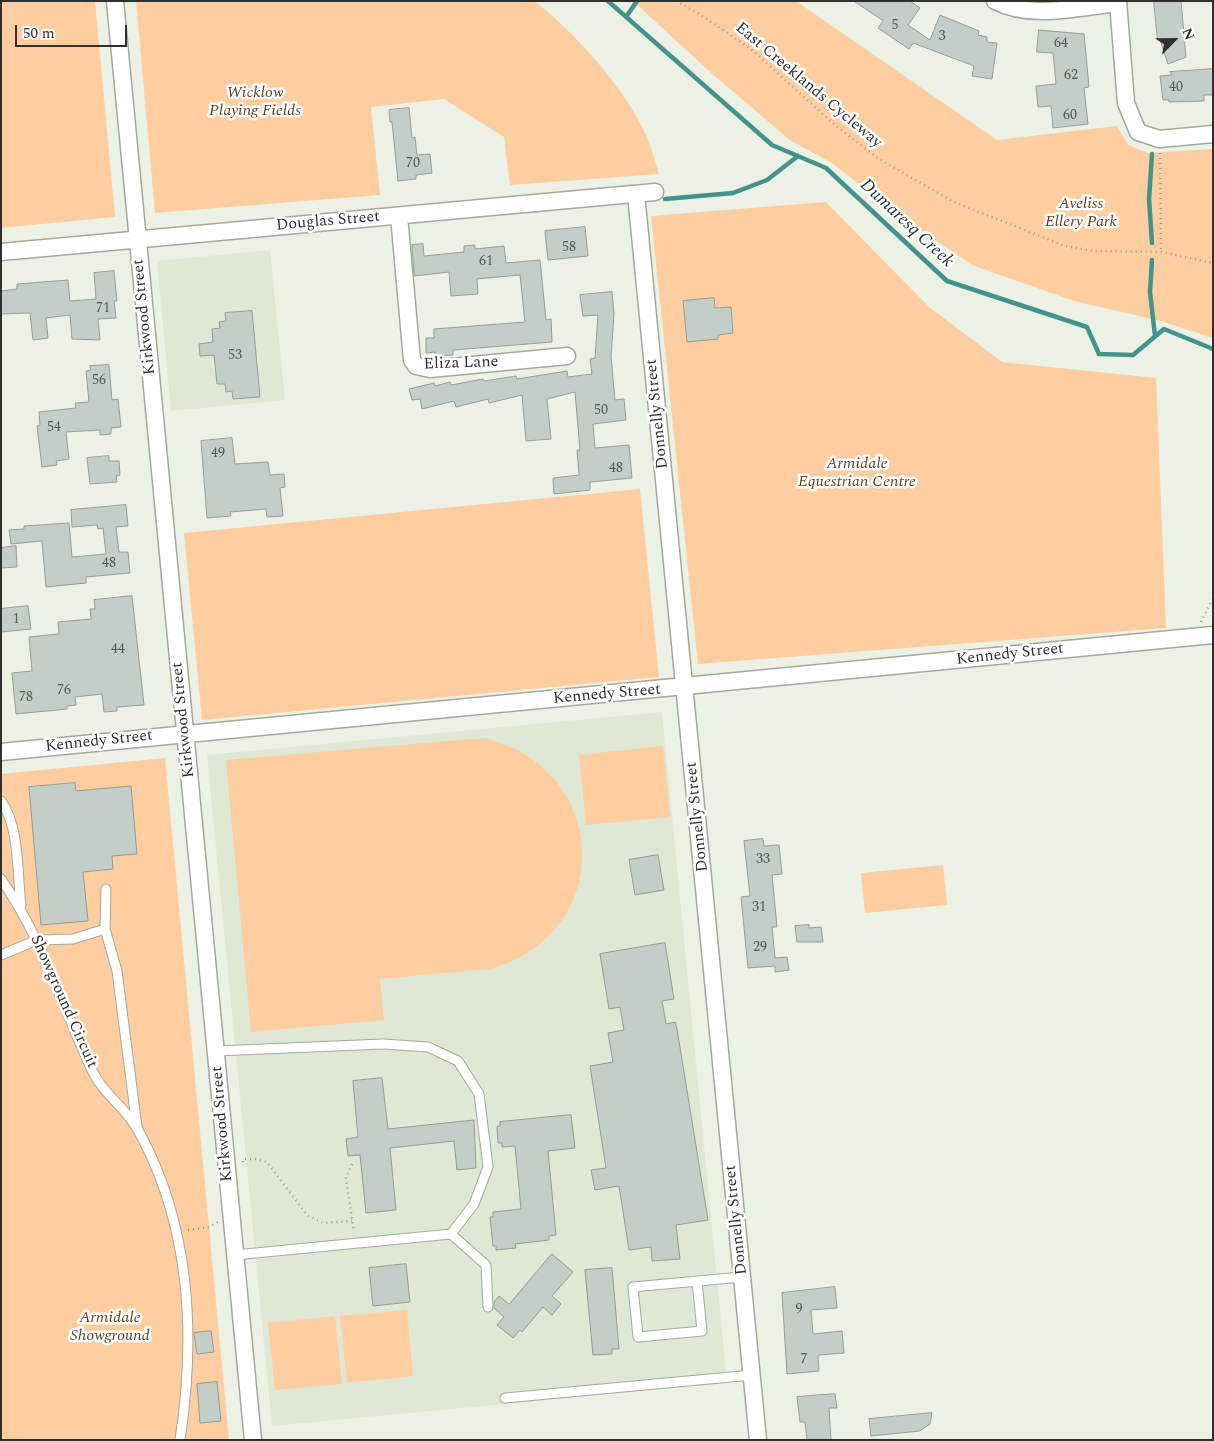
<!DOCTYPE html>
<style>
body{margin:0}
#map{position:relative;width:1214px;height:1441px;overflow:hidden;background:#ecf1e5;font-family:Spectral,serif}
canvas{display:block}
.frame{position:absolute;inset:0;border:2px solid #2e302b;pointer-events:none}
.north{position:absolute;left:1149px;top:15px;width:50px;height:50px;-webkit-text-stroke:4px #fff;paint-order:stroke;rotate:67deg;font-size:14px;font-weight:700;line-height:20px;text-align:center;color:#2e302b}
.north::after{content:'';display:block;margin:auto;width:18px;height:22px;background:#2e302b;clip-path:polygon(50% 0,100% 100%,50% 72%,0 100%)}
.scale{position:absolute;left:15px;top:25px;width:112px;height:22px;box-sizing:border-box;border:2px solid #2e302b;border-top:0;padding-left:6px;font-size:15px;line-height:18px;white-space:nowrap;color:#2e302b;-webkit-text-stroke:4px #fff;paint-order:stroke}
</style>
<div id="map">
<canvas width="1214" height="1441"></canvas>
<div class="frame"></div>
<div class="north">N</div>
<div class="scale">50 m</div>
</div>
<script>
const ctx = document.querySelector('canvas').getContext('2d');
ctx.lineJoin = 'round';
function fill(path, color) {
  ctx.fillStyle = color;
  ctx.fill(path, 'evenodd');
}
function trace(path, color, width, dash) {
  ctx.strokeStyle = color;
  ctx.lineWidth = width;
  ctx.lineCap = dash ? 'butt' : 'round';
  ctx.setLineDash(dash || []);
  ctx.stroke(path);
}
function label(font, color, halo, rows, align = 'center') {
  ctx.font = font + ' Spectral,serif';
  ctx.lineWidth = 5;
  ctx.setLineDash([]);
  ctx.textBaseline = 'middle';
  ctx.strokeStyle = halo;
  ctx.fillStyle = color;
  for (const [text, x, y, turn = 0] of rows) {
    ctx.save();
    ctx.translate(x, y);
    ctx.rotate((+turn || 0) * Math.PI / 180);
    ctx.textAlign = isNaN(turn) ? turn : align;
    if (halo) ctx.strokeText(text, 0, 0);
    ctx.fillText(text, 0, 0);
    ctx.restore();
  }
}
const built = new Path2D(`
 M270,250L285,400L171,411L157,261Z
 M662,712L727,1383L272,1426L207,755Z`);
const green = new Path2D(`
 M1,1H95L115,217L1,228Z
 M136,1H534C573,30 628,92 647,137C652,149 655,162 659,174L510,185L504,137L444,99L371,107L380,195L155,213Z
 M633,1H796L997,140L1117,126L1128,145L1148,153L1213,149V338L1161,321L1074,301L972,265L897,214L832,163L791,141L709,71Z
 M826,202L928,306L1002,362L1156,378L1166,628L698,664L651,216Z
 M640,489L659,677L202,720L184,533Z
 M484,738C611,768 617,934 490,969L380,979L384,1020L251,1032L226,760Z
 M663,746L670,817L586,825L579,755Z
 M165,758L229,1440H1V774Z
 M943,865L947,905L865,913L861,873Z
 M407,1310L413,1376L347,1383L340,1316Z
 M335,1316L342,1384L275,1390L268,1323Z`);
const stream = new Path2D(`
 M608,1L772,145L826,168L947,281L1087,327L1099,354L1133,355L1164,329L1213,349
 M626,17L637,1
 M1152,154L1149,199L1152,243
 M665,199L733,193L767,180L798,156
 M1152,260L1150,292L1155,336`);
const building = new Path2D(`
 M854,1H910L920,8L908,25L930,40L940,15L979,31L978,35L987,37V42L997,43L992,79L972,76L974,66L913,43L909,49L878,28L883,21Z
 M1154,1H1181L1186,57L1168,64L1160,40H1158Z
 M1039,30L1084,34L1089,87L1084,88L1088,124L1053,128L1051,106L1038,107L1036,86L1056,84L1053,53L1037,52Z
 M1213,69V95H1204V101L1169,102V100H1163L1160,76L1172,75L1170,72Z
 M409,108L412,138L415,137L417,155L430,154L432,173L416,175V179L398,181L392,122H390L389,110Z
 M585,227L588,256L548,260L545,231Z
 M423,244L424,256L464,252V246L475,245V249L504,246L506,263L540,260L546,320L551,319L552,342L453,350V355L435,356V352L426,353V338H434V329L525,322L520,275L477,279L478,294L451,296L449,272L414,276L412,245Z
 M114,271L117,301H114L116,318L98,319L100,340L72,339L70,315L46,318L48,338L33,340L30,313L1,314V291L17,289V284L68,280L70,301L96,299L94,273Z
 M612,292L614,313L611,357L615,400L624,399L626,420L593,424L595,448L629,445L632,478L590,482V490L554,494L553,478L579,475L577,450H580L575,392L547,399L551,439L526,441L522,395L489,403L488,399L456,407L454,401L422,409L420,399L412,400L409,389L434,383L435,386L450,382L451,385L483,379L484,381L516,376L517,379L567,371L568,377L592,374L590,359L595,358L598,315L583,316L580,295Z
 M714,298L715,308L731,307L733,333L718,335V339L687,342L683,301Z
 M252,311L260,397L233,399L232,391L226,392L225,384H217L214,355L200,356L199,344L213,342L212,329L220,328L219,322L226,321L225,313Z
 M109,365L112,400L118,399L121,427L111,428V434L100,435V430L66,432L69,459L56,461L57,465L42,467L37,426L40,425L39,412L76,408L75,403L89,402L86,371L91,370L90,366Z
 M232,438L235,464L268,462L270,475L284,474L285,487L280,488L283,516L267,517L266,509L230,512L231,516L207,518L201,441Z
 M109,456V461H119L120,475L116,476L117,482L90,484L87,458Z
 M126,505L128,526L116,527L119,552H128L130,573L86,577V583L46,587L42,541L11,544L9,530L24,529V526L69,523L72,557L106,554L103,528L98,529L97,525L72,527L71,510Z
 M16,546L17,567L1,568V548Z
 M132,596L144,705L117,707V711L104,712L102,694L75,697L76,705L67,706V709L16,714L12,673L32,671L29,637L59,634L58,622L91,619L90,609H95L94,600Z
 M28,606L31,629L1,632V609Z
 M75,783L76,791L131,786L137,854L112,856L113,869L83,872L88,921L41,925L29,787Z
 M763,839L764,846L779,845L782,874L772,875L777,927H772L775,958L787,957L789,970L775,972V966L748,968L741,897L750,896L744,841Z
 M658,855L664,890L635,895L629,860Z
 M809,925V928L821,927L823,942H797L795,926Z
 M665,943L674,999L662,1001L666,1024L675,1022L677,1029L708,1220L676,1225L680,1259L652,1261L651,1247L629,1250L619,1186L595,1190L591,1170L606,1168L590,1066L613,1062L608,1033L624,1030L620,1007L609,1009L600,954Z
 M382,1078L388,1129L474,1120L476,1168L457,1170L454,1141L390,1148L396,1210L366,1213L360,1155L348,1156L346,1139L358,1137L353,1081Z
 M571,1115L575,1148L548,1151L556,1235L549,1236V1240L515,1244L516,1248L496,1250V1246H493L490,1217H493V1212L521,1209L515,1146L502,1147V1143H498L497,1126H500V1122Z
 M552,1254L573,1272L552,1296L561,1304L552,1315L543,1307L522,1332L520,1330L513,1338L497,1325L504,1317L494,1308V1302L499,1296L509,1304Z
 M406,1264L410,1302L373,1306L369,1268Z
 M612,1268L619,1349H612V1354L593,1355L585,1270Z
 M835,1287L837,1308L811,1310L813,1334L842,1331L844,1353L819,1355L818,1357L819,1371L787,1374L782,1293Z
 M211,1331L214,1352L197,1354L194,1333Z
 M217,1382L221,1421L200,1423L197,1384Z
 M835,1394L837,1408H829L831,1440H807L805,1422H800L797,1397Z
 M932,1413L930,1424L920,1431L871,1436L869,1419Z`);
const path = new Path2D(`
 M676,1L701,15L751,49L836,126L879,159L954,202L1065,246L1093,251L1161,252L1213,263
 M1160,153L1161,252
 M1201,622L1213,598
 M243,1162V1159H255L267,1162L307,1215L323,1223L352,1221
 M352,1164L346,1178L354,1232
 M188,1230L209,1227L218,1222`);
const service = new Path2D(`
 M1,801C20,827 17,874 21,905
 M1,879C42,937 62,1006 92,1070C102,1093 126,1108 138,1130C191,1226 196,1334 180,1440
 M105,929L106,889
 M1,955L37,940L73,939L105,929L117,971L137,1127
 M216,1051L383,1044L428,1047L458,1061L479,1094L488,1167L474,1204L451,1234L235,1255
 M451,1234L486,1265L488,1307
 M697,1281L702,1331L638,1337L633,1287L742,1277
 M505,1398L752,1375`);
const minor = new Path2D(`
 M115,1L253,1440
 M995,1C1032,20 1078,7 1118,3
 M1118,1L1126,103L1138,132L1159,139L1213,134
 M636,194L758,1440
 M399,216L412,360L416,366L430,369L567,356
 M1,252L655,192
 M1,752L1213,635`);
const numberNames = [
 ["5",895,26],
 ["3",942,37],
 ["64",1061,44],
 ["62",1071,76],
 ["40",1176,88],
 ["60",1070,116],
 ["70",413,164],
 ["58",569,248],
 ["61",486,262],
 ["71",103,309],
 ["53",235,356],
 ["56",99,381],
 ["50",601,411],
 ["54",54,428],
 ["49",218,454],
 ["48",616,469],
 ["48",109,564],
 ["1",16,620],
 ["44",118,650],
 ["76",64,691],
 ["78",26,698],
 ["33",763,860],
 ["31",759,908],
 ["29",760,948],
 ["9",799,1310],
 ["7",804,1360]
];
const streetNames = [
 ["East Creeklands Cycleway",808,86,40],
 ["Douglas Street",328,222,-5],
 ["Kirkwood Street",145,317,-96],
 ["Eliza Lane",461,364,-2],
 ["Donnelly Street",658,414,-96],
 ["Kennedy Street",1010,655,-6],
 ["Kennedy Street",607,695,-5],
 ["Kirkwood Street",184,720,-96],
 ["Kennedy Street",99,742,-6],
 ["Donnelly Street",698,817,-96],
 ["Showground Circuit",63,1002,66],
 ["Kirkwood Street",223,1124,-95],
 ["Donnelly Street",737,1220,-96]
];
const parkNames = [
 ["Wicklow",255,94],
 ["Playing Fields",255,112],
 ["Aveliss",1081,205],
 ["Ellery Park",1081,223],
 ["Armidale",857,465],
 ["Equestrian Centre",857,483],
 ["Armidale",110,1319],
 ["Showground",110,1337]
];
const waterNames = [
 ["Dumaresq Creek",906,224,43]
];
fill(built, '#dfe7d5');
fill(green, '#fecda0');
trace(stream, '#43938c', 4.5);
fill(building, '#c2cec6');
trace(building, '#939e97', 1);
trace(service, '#a4a99e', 11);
trace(minor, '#a4a99e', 19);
trace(path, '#9b9f96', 2.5, [1, 4]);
trace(service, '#fff', 9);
trace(minor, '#fff', 16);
label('14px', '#535852', null, numberNames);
label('16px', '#2e302b', '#fff', streetNames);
label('italic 16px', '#614122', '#fff', parkNames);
label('italic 18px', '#1b3432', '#fff', waterNames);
</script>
